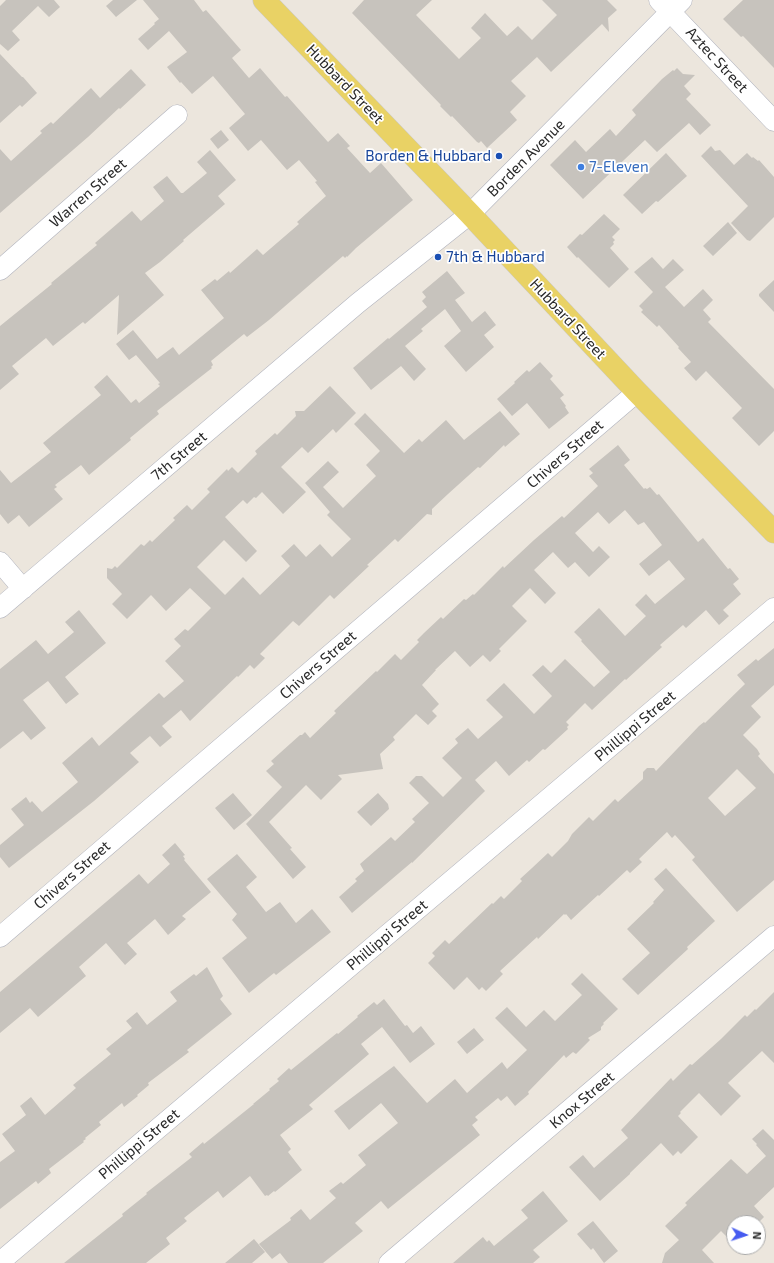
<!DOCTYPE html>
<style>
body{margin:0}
#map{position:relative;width:774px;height:1263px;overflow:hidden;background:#ece6dd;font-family:"Exo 2",sans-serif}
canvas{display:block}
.north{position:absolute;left:726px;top:1215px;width:40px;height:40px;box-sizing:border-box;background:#fff;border:1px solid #aaa;border-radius:50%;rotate:93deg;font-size:11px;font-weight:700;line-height:16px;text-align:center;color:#2a2a2a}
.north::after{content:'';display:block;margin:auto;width:14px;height:18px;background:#465bf0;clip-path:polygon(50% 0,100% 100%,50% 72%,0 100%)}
</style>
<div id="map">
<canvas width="774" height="1263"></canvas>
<div class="north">N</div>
</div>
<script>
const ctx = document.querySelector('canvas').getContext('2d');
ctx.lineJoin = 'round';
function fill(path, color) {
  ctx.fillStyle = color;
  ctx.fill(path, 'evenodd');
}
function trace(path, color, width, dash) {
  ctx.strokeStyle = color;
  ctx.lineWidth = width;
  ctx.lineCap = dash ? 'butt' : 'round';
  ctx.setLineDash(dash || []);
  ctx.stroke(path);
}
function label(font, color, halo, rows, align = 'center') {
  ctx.font = font + ' "Exo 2",sans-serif';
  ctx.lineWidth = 3.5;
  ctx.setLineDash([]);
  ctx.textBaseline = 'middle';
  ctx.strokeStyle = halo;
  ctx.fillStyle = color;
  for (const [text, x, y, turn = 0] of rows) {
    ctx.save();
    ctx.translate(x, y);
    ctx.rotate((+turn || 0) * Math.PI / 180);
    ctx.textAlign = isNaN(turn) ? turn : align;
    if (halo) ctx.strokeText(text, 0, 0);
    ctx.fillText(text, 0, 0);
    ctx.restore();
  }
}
const building = new Path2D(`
 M6,0H54L60,7L49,17L38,6L12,31L20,40L8,51L0,44V6Z
 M113,0H137L116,17L106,6Z
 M143,0H194L203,12L206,10L241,50L232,58L249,78L260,68L285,97L287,96L328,142L338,133L350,146L347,148L370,173L381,163L413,200L356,248L347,257V256L345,258L343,256L269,320L247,337L244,334L211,361L213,365L211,367L212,368L157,411L159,414L130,438L131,440L89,475L81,465L55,485L57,487L54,489L63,499L29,527L19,515L8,524L0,514V470L11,483L51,452L43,443L101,395L94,387L107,375L131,403L136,399L139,403L160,386L158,384L160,383L136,355L129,360L116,344L133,330L157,359L173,347L179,355L224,318L201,290L215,279L217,281L229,271L230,273L257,249L263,255L299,224L297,222L326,196L315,182L317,181L299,160L287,170L261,140L248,151L229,128L245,114L213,76L192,94L181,82L180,83L167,67L187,52L169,31L148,50L138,39L155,24L154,23L159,19Z
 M364,0H432L416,15L459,59L481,38L471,28L485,13L507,36L518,26L532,40L557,15L542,0H607L617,10L608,18L609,32L602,24L551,72L537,57L511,81L526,96L510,112L517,120L487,148L481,141L479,143L477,142L452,116L451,117L440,106L441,105L352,13Z
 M743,0H774V68L743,36L741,37L723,19Z
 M0,54L22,77H23L37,93L22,107L20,105L0,123Z
 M677,68L683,74L695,75L684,86L691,94L686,99L711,125L700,135L689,123L657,152L645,140L583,199L550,165L575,140L586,152L610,129L616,136L636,115L632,110L662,79L673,70L674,71Z
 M131,69L146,85L120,109L119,108L88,137L0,213V149L11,161L42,133L40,131L51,122L53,124L91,88L100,98Z
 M221,130L229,140L218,149L210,139Z
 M711,146L715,151L720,150L734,165L747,153L752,158L753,157L758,161L759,160L774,177V217L750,241L747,240L731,223L748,206L701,156Z
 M210,150L236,180L218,196L225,204L183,240L184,241L160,262L145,273L164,295L117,335L119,295L85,324L83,322L53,346L46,338L12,366L19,374L0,390V326L52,284L51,283L97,245L95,243L132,211L141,221L164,201L153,187L167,176L181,193H183L207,173L197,162Z
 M666,153L687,176L658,202L656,201L642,214L623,195Z
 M604,214L620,229L612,237L615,240L613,242L614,244L610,248L629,269L609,288L578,257L577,258L567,247L580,234L582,235Z
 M728,222L737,233L713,256L703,246Z
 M652,257L663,269L673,259L684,270L665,287L684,307L703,289L713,300L703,310L711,319L708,322L774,389V431L759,446L732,418L742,408L706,371L696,381L684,368L691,362L678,348L679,347L659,325L657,327L641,312L643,310L639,306L653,292L634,272Z
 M447,271L465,293L455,300L472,322L485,311L496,325L484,335L494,347L466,372L444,346L461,331L445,309L421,329L423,331L405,346L426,369L414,381L401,366L371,390L353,368L388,338L389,339L427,307L422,301L426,297L422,292Z
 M774,280V312L759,296V294Z
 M540,362L553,376L550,379L564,395L560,398L566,406L565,407L569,413L549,429L527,403L512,416L497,399L515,383L514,382L527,370L529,372Z
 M330,386L356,413L336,433L333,429L308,453L302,447L281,467L306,492L283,514L262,492L256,498L254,497L247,504L243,500L225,517L257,551L246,562L224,540L197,567L225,595L243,577L260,595L290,566L281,556L294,544L306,557L320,544L332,557L351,539L327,515L330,512L305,483L328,461L339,472L323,487L343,508L376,476L366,465L380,451L354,424L365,413L404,453L419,439L422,442L446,420L464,440L500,411L520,434L505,447L504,445L480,468L478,467L448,494L432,509V515L427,514L398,542L395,539L367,565L369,566L334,599L330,595L299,626L293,621L260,654L265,658L254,669L250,665L238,677L237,676L190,721L181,710L162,726L172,737L160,747L150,736L130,753L139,762L94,801L9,868L0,857V845L24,825L11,809L26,797L30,803L32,801L42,812L78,782L62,763L92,737L99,746L159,693L164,698L184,681L165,661L181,646L174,639L185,629L188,631L211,608L190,588L166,611L151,595L127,619L112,604L122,594L107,578V568L112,569L115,566L117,568L141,544L144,546L150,540L152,542L175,520L173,518L187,505L192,510L210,492L207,489L227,469L228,471L232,467L238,473L257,454L255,451L275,433L277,435L296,416L295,411H304Z
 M618,445L630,460L624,465L644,489L645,488L647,489L650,487L657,495L659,494L698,542L703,538L728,569L730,568L739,579L733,584L741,594L723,610L729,616L719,625L706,610L686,628L683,625L660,645L662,647L626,680L625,679L592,710L585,703L566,722L569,725L567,727L568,729L545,750L543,749L529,762L527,760L509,776L496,761L475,780L485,791L412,863V862L352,913L339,897L357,881L355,879L364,871L360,864L391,837L395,841L415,822L412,819L429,803L409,783L416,776H422L443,797L462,778L442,758L458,743L455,739L468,728L478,739L503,717L486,700L504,683L534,714L552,696L532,675L543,665L551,673L565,659L594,687L610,672L581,641L582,640L574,632L599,608L625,636L646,616L635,605L646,594L655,604L685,579L669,560L649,576L639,564L662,545L644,522L638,525L625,510L609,524L598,512L575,533L593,552L599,546L610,557L589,577L575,562L568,568L553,552L534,570L556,593L545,604L530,588L512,606L527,621L499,649L501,651L490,662L483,655L470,667L455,651L435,670H436L422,685L439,704L432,711L437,716L428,725L416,714L393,737L395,740L380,754L383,769L338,775L342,779L321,800L306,785L269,822L292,848L290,849L306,867L293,879L246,824L282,787L266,771L274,764L271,761L300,735H302L305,732L310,738L336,713L334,711L376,671L377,672L395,654L401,660L419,642L417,640L424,633L441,617L443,619L464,599L466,600L473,594L474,595L503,566L504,568L534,540L562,516L564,518L598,486L589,476L593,473L589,469Z
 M79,610L106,643L65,677L79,694L66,704L48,681L23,700L46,728L31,740L23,731L0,749V669L36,640L48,654L74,632L65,622Z
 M774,648V685L751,706L761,717L743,735L757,749L760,754L758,756L774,774V880L737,912L692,860L695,857L675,835L672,838L667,832L639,859L642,862L630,873L627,870L599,896L598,895L571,920L566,914L565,915L564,914L538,939L537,937L500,971L503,974L486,991L482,987L479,990L467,977L454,990L428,963L435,956L432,953L445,940L449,944L492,903L493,904L501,896L504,899L522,881L520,879L532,868L548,853L552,857L568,841L572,834L589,817L593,821L615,799L618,802L643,779V772L647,768H654L656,771L699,726L704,722L705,723L745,684L737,675L756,659L758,661ZM737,769L756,788L725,816L708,798Z
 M233,793L252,815L234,830L215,808Z
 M378,793L388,804L389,809L371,826L357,812Z
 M175,843L185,855L183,856L185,859L184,860L211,892L182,916L186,919L168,935L155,919L127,943L137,954L125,965L106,943L79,967L86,976L73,987L38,1017L30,1008L0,1033V992L139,874L148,884L170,864L162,855Z
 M237,854L257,877L246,887L266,912L280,902L296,923L312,909L331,932L276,975L274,973L249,993L222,958L247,938L232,920L237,914L207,879Z
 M666,868L715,921L687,947L688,949L638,995L622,979L650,953L627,929L654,903L653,902L664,890L654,879Z
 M207,967L223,996L220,999L232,1014L187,1050L189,1052L148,1083L149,1085L137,1095L138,1096L124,1107L122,1103L99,1122L101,1125L85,1138L86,1139L83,1141L84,1142L49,1169L51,1173L38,1184L36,1181L0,1209V1162L15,1151L2,1134L26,1115L20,1106L31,1097L45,1115L76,1088L73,1085L111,1054L106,1049L132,1028L126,1021L137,1012L147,1025L177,1001L170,992L194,974L196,976Z
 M582,973L618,1009L603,1023L604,1024L601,1027V1030L588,1038L590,1040L576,1054L573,1052L566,1058L564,1055L528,1092L529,1094L515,1106L507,1096L501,1101L498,1098L475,1117L478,1120L472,1125L480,1135L388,1209L381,1201L355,1223L363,1231L323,1263H288L280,1253L272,1259L259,1244L291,1220L290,1218L301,1209L310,1220L336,1198L329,1191L341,1182L343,1184L366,1165L358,1155L398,1123L381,1103L349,1130L334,1111L394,1066L427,1103L455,1079L467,1093L502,1062L507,1069L527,1050L495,1018L507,1007L526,1027L544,1010L555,1021L582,995L571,984Z
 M774,992V1063L762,1051L728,1083L741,1096L721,1116L699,1093L680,1112L681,1113L678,1116L698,1137L681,1154L678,1151L673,1156L661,1143L630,1173V1174L600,1201L569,1167L583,1155L594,1168L628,1138L621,1130L671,1078L673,1081L690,1064L692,1065L721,1039L745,1015L747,1017L755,1009L756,1010Z
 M384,999L405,1026L407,1025L413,1033L421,1026L435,1044L410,1063L382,1027L361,1044L369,1054L309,1105L313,1109L280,1135L291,1149L288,1152L302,1170L275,1192L274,1191L268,1196L267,1195L265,1196L250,1176L223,1198L218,1191L184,1218L187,1221L166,1238L170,1244L146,1263H64L123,1216L122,1214L147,1194L146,1193L192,1157L189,1154L203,1142L204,1144L254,1104H253L270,1090L269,1089L279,1081L277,1079L289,1068L291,1070L337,1033L338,1034L358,1017L357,1016L374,1002L377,1005Z
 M474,1028L484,1040L467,1054L457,1042Z
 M763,1129L774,1140V1187L754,1206L764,1217L758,1223H734V1244L721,1231L702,1250L714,1263H662L665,1253L679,1240L665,1226L687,1205L685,1203L731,1159L747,1174L766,1156L756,1145L757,1144L752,1139Z
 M543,1191L568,1221L533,1250L540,1257L533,1263H453L483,1237L487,1242L489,1240L494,1246L528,1218L521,1210Z
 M593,1221L618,1251L604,1263L593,1248L591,1250L577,1234Z
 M254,1239L265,1252L252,1263H225Z`);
const minor = new Path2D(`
 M659,0L774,121
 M0,270L177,115
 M0,562L23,589
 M0,608L358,303L470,214L682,0
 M0,937L637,392
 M0,1262L774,608
 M389,1263L774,936`);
const major = new Path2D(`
 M264,0L470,214L637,392L774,532`);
const markers = [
 [499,156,4,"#1a4fb4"],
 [581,167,4,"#3f7fe0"],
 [438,257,4,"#1a4fb4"]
];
const streetNames = [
 ["Aztec Street",717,60,47],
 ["Hubbard Street",345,84,46],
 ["Borden Avenue",526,158,-45],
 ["Warren Street",88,193,-41],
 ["Hubbard Street",568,319,47],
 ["Chivers Street",565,454,-41],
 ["7th Street",179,456,-40],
 ["Chivers Street",318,665,-41],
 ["Phillippi Street",635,726,-40],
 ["Chivers Street",72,875,-41],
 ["Phillippi Street",387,935,-40],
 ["Knox Street",582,1100,-40],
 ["Phillippi Street",139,1144,-40]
];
const transitNames = [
 ["Borden & Hubbard",491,156],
 ["7th & Hubbard",446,257,"left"]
];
const shopNames = [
 ["7-Eleven",589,167]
];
fill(building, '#c7c3bd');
trace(minor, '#b1b3bd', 21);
trace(major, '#c8c8c8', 23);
trace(minor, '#fff', 20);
trace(major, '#e9d265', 22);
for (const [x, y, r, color] of markers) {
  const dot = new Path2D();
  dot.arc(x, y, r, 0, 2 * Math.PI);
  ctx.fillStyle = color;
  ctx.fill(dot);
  trace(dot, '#fff', 1.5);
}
label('15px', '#2a2a2a', '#fff', streetNames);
label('15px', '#164399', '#fff', transitNames, 'right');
label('15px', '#366cbe', '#fff', shopNames, 'left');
</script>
